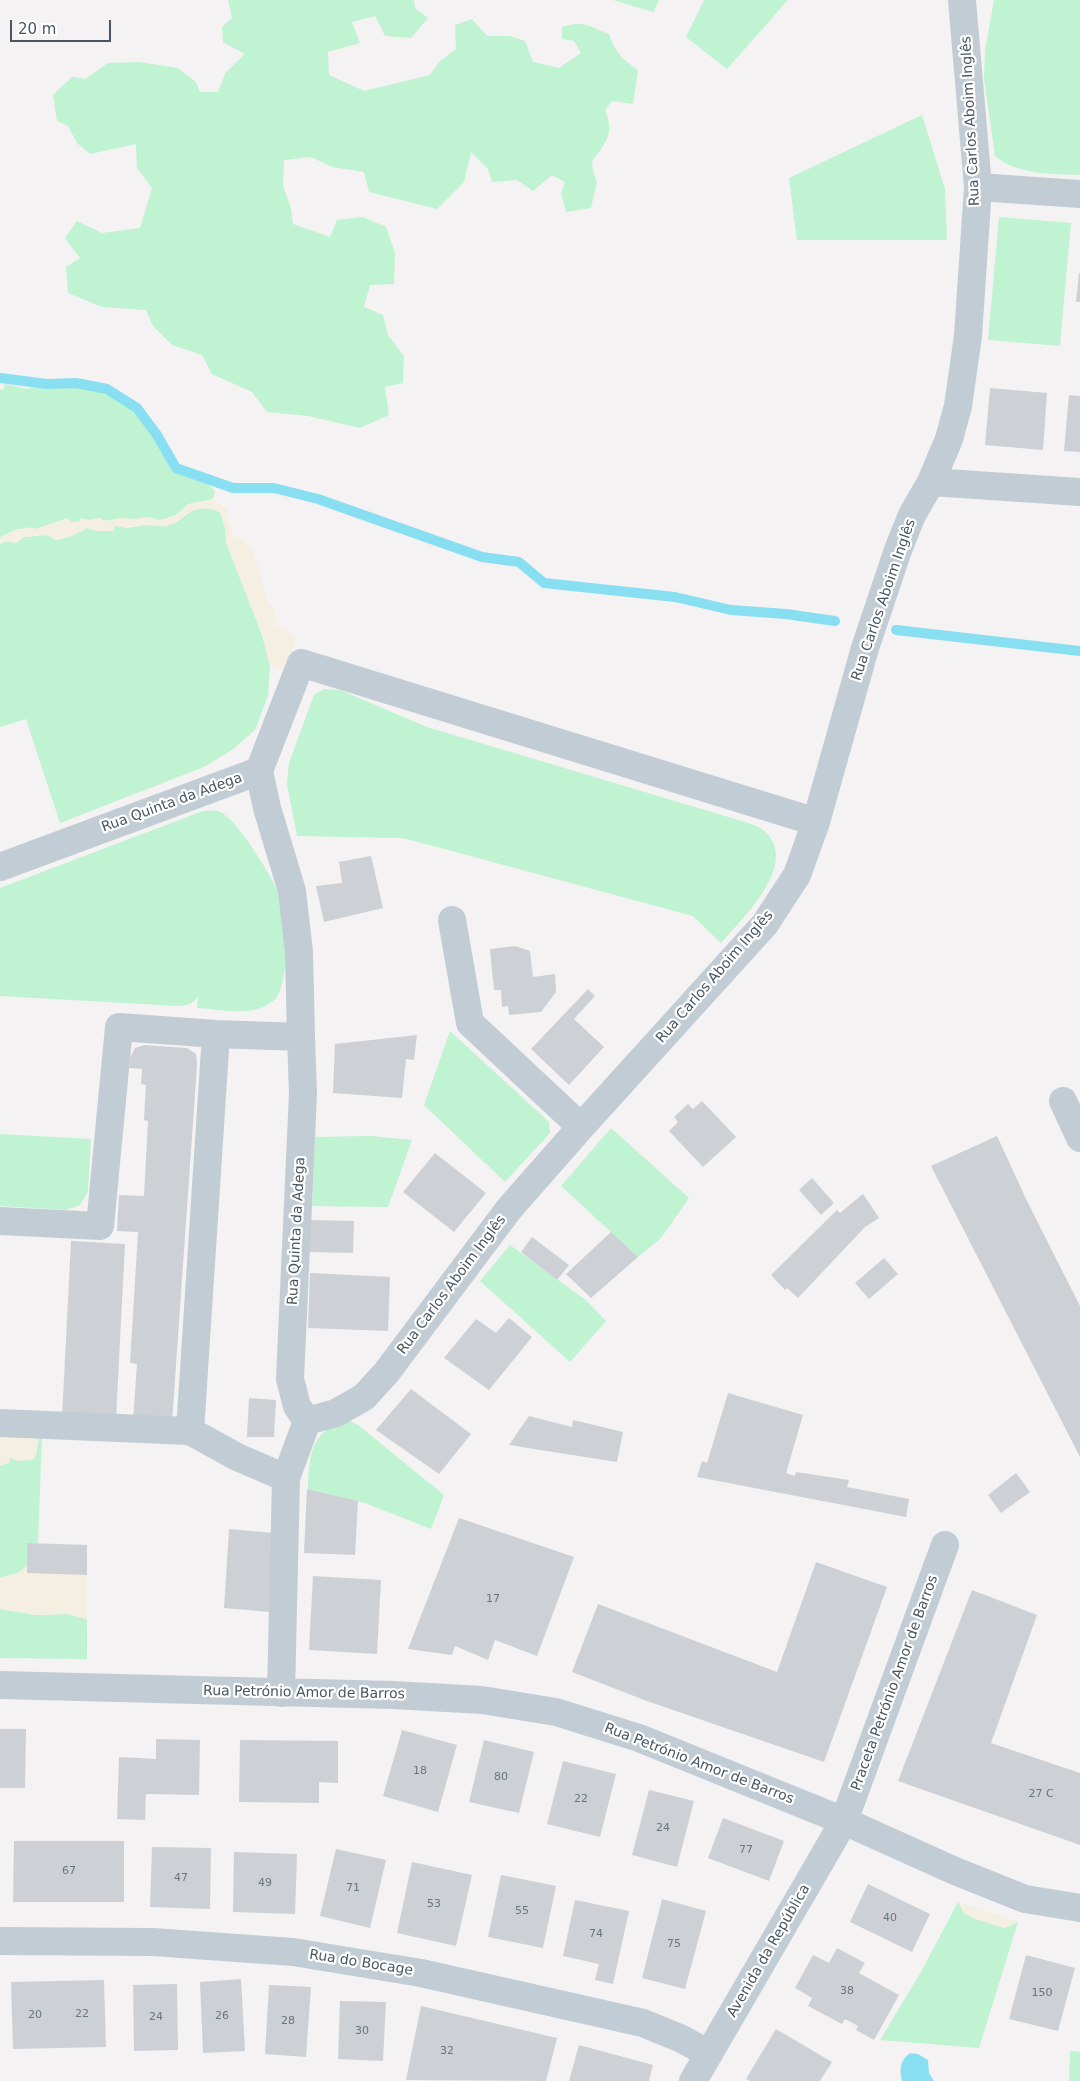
<!DOCTYPE html>
<meta charset="utf-8">
<style>
body{margin:0}
#map{position:relative;width:1080px;height:2081px;overflow:hidden;background:#f4f2f2;font-family:"DejaVu Sans",sans-serif}
canvas{display:block}
.scale{position:absolute;left:10px;top:20px;width:101px;height:22px;box-sizing:border-box;border:2px solid #485661;border-top:0;padding-left:6px;font-size:15px;line-height:18px;white-space:nowrap;color:#485661;-webkit-text-stroke:4px #fff;paint-order:stroke}
</style>
<div id="map">
<canvas width="1080" height="2081"></canvas>
<div class="scale">20 m</div>
</div>
<script>
const ctx = document.querySelector('canvas').getContext('2d');
ctx.lineJoin = 'round';
function fill(path, color) {
  ctx.fillStyle = color;
  ctx.fill(path, 'evenodd');
}
function trace(path, color, width, dash) {
  ctx.strokeStyle = color;
  ctx.lineWidth = width;
  ctx.lineCap = dash ? 'butt' : 'round';
  ctx.setLineDash(dash || []);
  ctx.stroke(path);
}
function label(font, color, halo, rows, align = 'center') {
  ctx.font = font + ' "DejaVu Sans",sans-serif';
  ctx.lineWidth = 4.5;
  ctx.setLineDash([]);
  ctx.textBaseline = 'middle';
  ctx.strokeStyle = halo;
  ctx.fillStyle = color;
  for (const [text, x, y, turn = 0] of rows) {
    ctx.save();
    ctx.translate(x, y);
    ctx.rotate((+turn || 0) * Math.PI / 180);
    ctx.textAlign = isNaN(turn) ? turn : align;
    if (halo) ctx.strokeText(text, 0, 0);
    ctx.fillText(text, 0, 0);
    ctx.restore();
  }
}
const green = new Path2D(`
 M228,0H414L415,8L428,18L411,38L385,36L375,16L352,22L360,43L328,52L329,75L364,91L430,75L439,62L456,49L455,25L472,19L487,36H509L525,41L533,62L559,68L581,53L574,41L562,39V27C583,20 589,26 609,34C614,51 623,60 638,70L633,104L612,101L605,110C615,133 606,143 592,161L593,171L597,182L591,208L566,212L561,193L565,182L552,175L533,191L517,180L492,182L488,169L471,152L464,182L437,209L369,192L364,172L332,167L311,157L284,160L283,186L291,208L293,224L330,237L337,220L363,217L386,227L395,253L394,284L370,285L364,307L383,315L388,335L404,356L403,383L385,387L389,415L360,428L308,416L267,412L252,392L212,374L202,355L172,345L153,326L146,310L102,307L68,293L66,267L80,258L65,238L77,221L102,233L140,228L152,188L137,168L136,144L90,154L77,143L68,126L57,121L53,95L72,77L85,79L108,63L139,62L178,68L196,82L200,92H218L226,72L245,54L223,42L222,27L232,18Z
 M613,0H659L653,12Z
 M704,0H788L727,69L686,37Z
 M994,0H1080V175C1053,174 1016,175 995,156L984,79L985,51Z
 M922,115L945,189L947,240H797L789,178Z
 M999,217L1071,223L1060,346L988,340Z
 M76,383L107,389L137,408L157,435L176,468L209,481L210,486L215,491L213,499C192,502 179,517 160,520C155,520 153,518 149,517C145,517 141,518 137,519C125,520 115,519 103,521L101,518L89,520L81,518L79,522H72L36,529H18L0,537V389L3,390L5,384L27,389L47,384Z
 M210,508L220,512L225,528L227,543L262,635L270,665L268,696L255,730L232,750L204,767L60,823L26,719L0,727V544L6,541L16,543L24,537L47,535L56,540L69,537L87,528L98,531L114,530V526L127,528L145,525L166,526L193,510Z
 M324,689L340,690L427,727L745,822C751,824 758,826 763,830C802,862 742,919 721,943L693,916L422,843L402,838L297,836L287,784L289,763L314,695Z
 M203,811C208,811 214,810 218,811C237,817 277,884 283,903C289,921 288,981 277,997C275,1000 269,1004 265,1006C247,1016 217,1009 197,1008L198,996C193,1004 188,1005 179,1006L0,996V888Z
 M450,1031L549,1122L550,1133L505,1182L424,1105Z
 M611,1128L689,1198L661,1238L638,1257L561,1186Z
 M0,1134L91,1139L88,1192L80,1205L66,1210L0,1206Z
 M371,1136L412,1140L388,1207L312,1206L315,1137Z
 M510,1245L587,1301L606,1321L570,1362L480,1281Z
 M338,1421H350L358,1425L444,1495L431,1529L365,1503L308,1489C309,1457 309,1440 338,1421Z
 M39,1436H42L38,1543H27V1566L18,1573L0,1578V1465L2,1466L10,1458L36,1455Z
 M0,1609L37,1615L68,1614L87,1619V1659L0,1658Z
 M958,1902L1018,1922L979,2048L880,2040L921,1972Z
 M1070,2051L1080,2052V2081H1069Z`);
const sand = new Path2D(`
 M213,499L228,510V521L232,534L252,547L268,603L272,606L277,618L274,624L289,631L296,639L282,670L270,665L262,635L226,543L225,528L220,512C189,499 189,521 166,526C160,527 152,524 146,525C134,525 126,528 114,526V531H98L87,528L70,537L56,540L47,535L24,537L16,543L6,541L0,544V537C11,534 25,524 36,529L67,518L72,522H79L81,518L89,520L101,518L103,521L120,518L135,519L148,517L157,520L174,517L188,504Z
 M0,1434L39,1436L36,1455L33,1460L17,1461L10,1458L9,1463L0,1465Z
 M27,1566V1573L87,1575V1619L68,1614L37,1615L0,1609V1578L18,1573Z
 M958,1902L1018,1922L1004,1928L975,1919L964,1913Z`);
const water = new Path2D(`
 M910,2053L918,2054L928,2060L929,2073L934,2081H902C899,2069 900,2061 910,2053Z`);
const stream = new Path2D(`
 M0,378L47,384L76,383L107,389L137,408L157,435L176,468L233,488H274L318,499L482,557L519,562L544,583L675,597L731,610L786,614L835,621
 M896,630L1080,651`);
const building = new Path2D(`
 M1079,273H1080V302H1076Z
 M990,388L1047,393L1043,450L985,445Z
 M1069,395L1080,396V452L1064,451Z
 M371,856L383,908L324,922L316,886L342,883L339,862Z
 M515,946L530,951L533,977L555,974L556,992L541,1012L509,1015L508,1006L502,1007L501,990H494L490,949Z
 M588,989L595,996L574,1019L604,1047L569,1085L531,1049Z
 M417,1035L414,1060L406,1059L402,1098L333,1093L335,1044Z
 M144,1045L187,1048L196,1054L197,1065L172,1422L133,1421L137,1364L130,1363L138,1232L117,1231L119,1195L144,1196L148,1121L144,1120L146,1085L141,1084L142,1069L129,1068L130,1058L135,1048Z
 M702,1101L736,1137L703,1167L669,1131L678,1122L674,1117L688,1104L693,1109Z
 M997,1136L1028,1203L1080,1306V1457L931,1166Z
 M435,1153L486,1193L454,1232L403,1192Z
 M812,1178L834,1203L821,1215L799,1190Z
 M863,1194L879,1218L865,1227L798,1298L787,1288L785,1290L771,1275L837,1210L840,1213Z
 M310,1220L354,1221L353,1253L309,1252Z
 M611,1232L638,1257L591,1298L566,1274Z
 M532,1237L569,1265L557,1280L521,1252Z
 M71,1241L125,1244L116,1419L62,1417Z
 M884,1258L898,1274L869,1299L855,1283Z
 M310,1273L390,1277L388,1331L308,1328Z
 M509,1318L532,1337L489,1390L444,1358L476,1319L496,1333Z
 M411,1389L471,1434L439,1474L376,1430Z
 M728,1393L803,1415L786,1473L795,1476L796,1472L849,1480L847,1487L909,1499L906,1517L697,1477L702,1461L707,1463Z
 M249,1398L276,1400L274,1437H247Z
 M529,1416L572,1427L573,1420L623,1432L617,1462L509,1445Z
 M1016,1473L1030,1492L1001,1513L988,1495Z
 M307,1489L358,1501L355,1555L304,1553Z
 M459,1518L574,1557L537,1656L495,1640L488,1660L455,1646L452,1655L408,1649Z
 M229,1529L274,1533L270,1612L224,1608Z
 M27,1543L87,1545V1575L27,1573Z
 M816,1562L887,1587L824,1762L647,1701L572,1672L598,1604L777,1672Z
 M313,1576L381,1580L377,1654L309,1650Z
 M972,1590L1037,1615L991,1743L1080,1773V1845L898,1781Z
 M0,1729H26L25,1788H0Z
 M402,1730L457,1745L438,1812L383,1796Z
 M156,1739L200,1740L199,1795L146,1794L145,1820L117,1819L119,1757L156,1759Z
 M240,1740L338,1741V1783L319,1782V1803L239,1802Z
 M484,1740L534,1752L519,1813L469,1802Z
 M563,1761L616,1774L600,1837L547,1824Z
 M649,1790L694,1801L677,1867L632,1855Z
 M723,1818L784,1841L769,1881L708,1858Z
 M14,1841H124V1902H13Z
 M152,1847L211,1848L210,1909L150,1907Z
 M336,1849L386,1860L370,1928L320,1916Z
 M234,1852L297,1854L295,1914L233,1912Z
 M412,1862L472,1875L456,1946L397,1933Z
 M501,1875L556,1886L543,1948L488,1937Z
 M868,1884L930,1914L912,1952L850,1922Z
 M662,1899L706,1911L685,1989L642,1978Z
 M575,1900L629,1911L613,1984L595,1980L599,1964L563,1956Z
 M837,1948L865,1963L859,1973L899,1995L874,2040L856,2030L858,2026L845,2019L842,2024L808,2006L812,1998L795,1988L813,1955L829,1963Z
 M1026,1955L1075,1968L1058,2031L1009,2019Z
 M241,1979L245,2051L203,2053L200,1982Z
 M104,1980L106,2047L13,2049L11,1982Z
 M177,1984L178,2050L134,2051L133,1985Z
 M269,1985L311,1987L306,2057L265,2054Z
 M340,2001L386,2002L383,2061L338,2059Z
 M421,2006L557,2038L546,2081L406,2080Z
 M776,2029L832,2062L820,2081H750L746,2079Z
 M579,2045L653,2065L649,2081H569Z`);
const minor = new Path2D(`
 M978,187L1080,194
 M931,482L1080,492
 M259,771L301,663L816,822
 M0,867L259,771
 M452,920L470,1023L581,1127
 M216,1034L190,1431L237,1457L286,1478
 M301,1037L303,1093L290,1379L297,1406L307,1421
 M1063,1101L1080,1138
 M0,1221L100,1226L119,1027L216,1034L301,1037L299,952L292,891L267,808L259,771
 M0,1423L190,1431
 M0,1685L393,1695L482,1700L556,1712L639,1738L844,1821L955,1871L1025,1899L1080,1908
 M281,1693L286,1478L307,1421L336,1413L364,1397L386,1373L509,1209L581,1127L765,924L797,875L816,822L865,648L898,550L912,515L931,482L949,439L958,406L968,336L978,187L962,0
 M0,1941L153,1942L293,1952L421,1973L643,2023L682,2039L709,2054
 M693,2081L844,1821L945,1545`);
const numberNames = [
 ["17",493,1599],
 ["18",420,1771],
 ["80",501,1777],
 ["27 C",1041,1794],
 ["22",581,1799],
 ["24",663,1828],
 ["77",746,1850],
 ["67",69,1871],
 ["47",181,1878],
 ["49",265,1883],
 ["71",353,1888],
 ["53",434,1904],
 ["55",522,1911],
 ["40",890,1918],
 ["74",596,1934],
 ["75",674,1944],
 ["38",847,1991],
 ["150",1042,1993],
 ["22",82,2014],
 ["20",35,2015],
 ["26",222,2016],
 ["24",156,2017],
 ["28",288,2021],
 ["30",362,2031],
 ["32",447,2051]
];
const streetNames = [
 ["Rua Carlos Aboim Inglês",971,121,-93],
 ["Rua Carlos Aboim Inglês",884,600,-71],
 ["Rua Quinta da Adega",172,803,-20],
 ["Rua Carlos Aboim Inglês",715,977,-49],
 ["Rua Quinta da Adega",297,1231,-87],
 ["Rua Carlos Aboim Inglês",452,1285,-53],
 ["Praceta Petrónio Amor de Barros",895,1683,-70],
 ["Rua Petrónio Amor de Barros",304,1693,1],
 ["Rua Petrónio Amor de Barros",699,1764,21],
 ["Avenida da República",769,1951,-60],
 ["Rua do Bocage",361,1963,9]
];
fill(green, '#bff3d1');
fill(sand, '#f5efe2');
fill(water, '#89dff2');
trace(stream, '#89dff2', 10);
fill(building, '#cdd1d6');
trace(minor, '#c2ccd4', 28);
label('11px', '#69757e', null, numberNames);
label('14px', '#485661', '#fff', streetNames);
</script>
